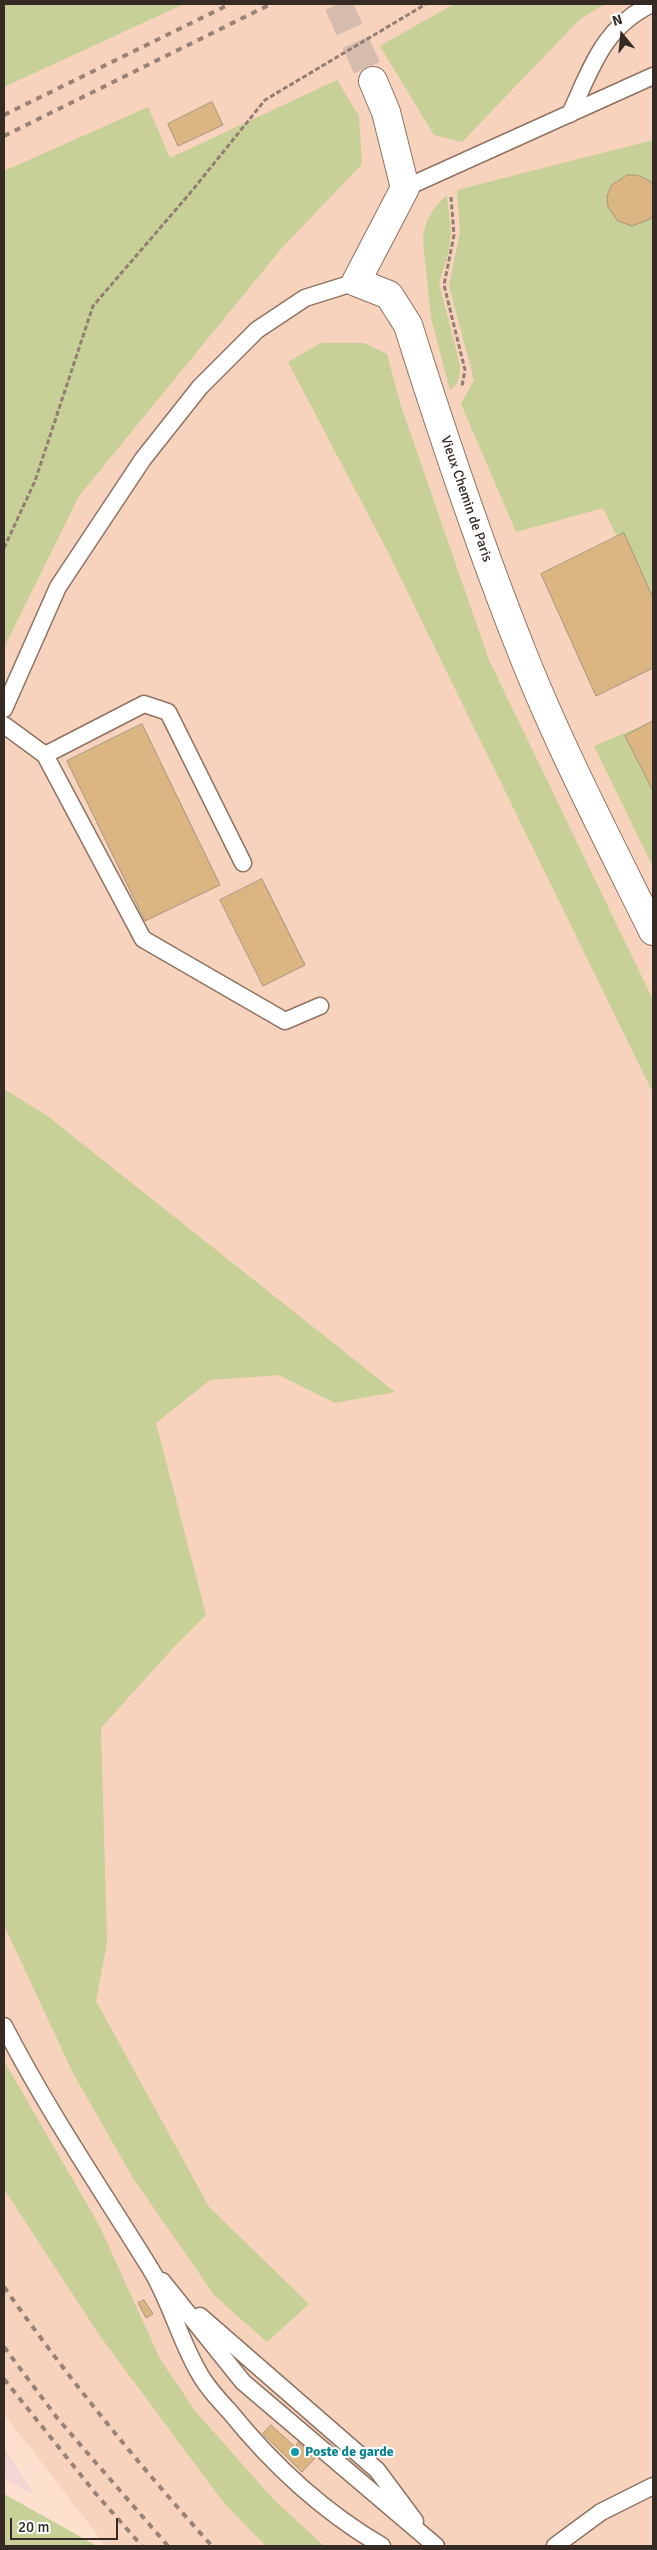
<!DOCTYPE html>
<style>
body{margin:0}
#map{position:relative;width:657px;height:2550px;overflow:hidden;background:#fee0cf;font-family:Signika,sans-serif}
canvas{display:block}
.frame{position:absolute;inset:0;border:5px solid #362a24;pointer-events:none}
.north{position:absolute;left:597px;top:10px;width:50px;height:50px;-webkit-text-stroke:4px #fff;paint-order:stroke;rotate:343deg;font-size:14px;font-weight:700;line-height:20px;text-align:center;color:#362a24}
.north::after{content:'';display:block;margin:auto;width:18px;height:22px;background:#362a24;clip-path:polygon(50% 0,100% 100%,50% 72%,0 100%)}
.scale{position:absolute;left:10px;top:2518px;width:108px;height:22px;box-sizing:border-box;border:2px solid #362a24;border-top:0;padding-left:6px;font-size:15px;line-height:18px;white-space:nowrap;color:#362a24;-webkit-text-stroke:4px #fff;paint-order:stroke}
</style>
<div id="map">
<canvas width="657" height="2550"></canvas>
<div class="frame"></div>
<div class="north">N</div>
<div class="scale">20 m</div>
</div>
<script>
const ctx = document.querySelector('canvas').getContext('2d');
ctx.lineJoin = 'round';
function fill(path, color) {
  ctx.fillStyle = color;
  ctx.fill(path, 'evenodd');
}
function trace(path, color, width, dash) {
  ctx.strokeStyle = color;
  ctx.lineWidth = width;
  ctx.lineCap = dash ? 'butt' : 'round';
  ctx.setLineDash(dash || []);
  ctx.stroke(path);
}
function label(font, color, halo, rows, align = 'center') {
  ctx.font = font + ' Signika,sans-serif';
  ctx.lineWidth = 4;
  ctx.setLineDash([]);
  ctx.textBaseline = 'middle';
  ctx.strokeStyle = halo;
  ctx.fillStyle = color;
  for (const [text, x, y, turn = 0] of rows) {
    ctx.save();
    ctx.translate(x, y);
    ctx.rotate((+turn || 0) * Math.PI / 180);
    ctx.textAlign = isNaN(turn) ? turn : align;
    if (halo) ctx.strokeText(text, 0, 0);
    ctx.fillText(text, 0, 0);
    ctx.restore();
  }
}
const commercial = new Path2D(`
 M4,2447L35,2496L4,2478Z`);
const built = new Path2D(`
 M4,4H653V2546H106L4,2414Z`);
const green = new Path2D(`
 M4,4H184L4,87Z
 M454,4H606L581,18L462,142L434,135L380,46Z
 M337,80L359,116L362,164L281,249L79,496L4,648V171L148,107L170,158Z
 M653,140V611L603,508L516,532L461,404L474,380L449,286L460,232L457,190Z
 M447,195L451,232L448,254L439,283L460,365C460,376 460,383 450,390L431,318L423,240C424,220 433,208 447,195Z
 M321,343H364L387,354L400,403L489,660L653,1000V1093L388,552L288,362Z
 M653,721V867L594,746Z
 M4,1089L46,1115L395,1392L335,1403L279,1375L210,1380L156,1423L206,1615L174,1647L101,1728L107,1943L96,2001L209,2207L309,2304L267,2342L215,2296L133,2178L73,2073L4,1925Z
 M4,2061L99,2225L160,2359L196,2412L274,2500L324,2546H266L224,2503L100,2336L4,2189Z
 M4,2494L97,2546H4Z`);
const building = new Path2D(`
 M212,102L223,125L178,146L168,124Z
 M627,175H637L650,181L653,186V214L650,219L632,226L618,221L608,207L607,196L611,186Z
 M624,533L653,598V668L596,696L541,574Z
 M653,721V791L625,736Z
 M142,724L220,885L145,921L67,761Z
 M262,879L305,965L263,986L220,900Z
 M144,2300L153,2314L146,2318L138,2303Z
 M271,2425L295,2447L298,2442L316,2457L302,2472L263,2434Z`);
const streetTunnel = new Path2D(`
 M338,4L373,81`);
const path = new Path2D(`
 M451,197L454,235L444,285L465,370L462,386
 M4,548L35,481L93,306L191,192L265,100L426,4`);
const lane = new Path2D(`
 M570,114C591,69 603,27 652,4
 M405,188L653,76
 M4,709L58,587L143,459L200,387L257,330L305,298L356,282
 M4,725L45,755L143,939L285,1021L320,1006
 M45,755L144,704L168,712L243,863
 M4,2026C46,2108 101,2189 150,2268C170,2300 179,2338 198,2371C206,2386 218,2399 230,2412C272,2464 324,2512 382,2546
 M162,2281L243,2382L436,2546
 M200,2316L377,2470L415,2521
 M555,2546L601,2512L653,2486`);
const street = new Path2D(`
 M373,81L386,112L405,188L356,282L389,295L408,325C442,433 478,541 520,647C558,744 607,838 653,931`);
const rail = new Path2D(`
 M4,115L230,4
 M4,136L271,4
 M4,2287C68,2378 138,2464 212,2546
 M4,2347L58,2419L168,2546
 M4,2379L96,2494L142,2546`);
const markers = [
 [295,2452,5,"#0f9aa8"]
];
const streetNames = [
 ["Vieux Chemin de Paris",466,499,71]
];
const cultureNames = [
 ["Poste de garde",305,2452]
];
fill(commercial, '#f1d6d4');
fill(built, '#f7d2bc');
fill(green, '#c7d096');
fill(building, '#dcb682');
trace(building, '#a8967d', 1);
trace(streetTunnel, '#d6bcad', 28, [28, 14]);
trace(lane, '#8e7363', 19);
trace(street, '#8e7363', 30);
trace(path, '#927e73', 3, [5, 2.5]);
trace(lane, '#fff', 16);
trace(street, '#fff', 28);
trace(rail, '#988378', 4, [6, 6]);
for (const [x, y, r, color] of markers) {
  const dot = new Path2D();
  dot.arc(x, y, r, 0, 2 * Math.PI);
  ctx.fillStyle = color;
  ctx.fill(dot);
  trace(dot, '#fff', 2);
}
label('14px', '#362a24', '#fff', streetNames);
label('bold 14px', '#0d838f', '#fff', cultureNames, 'left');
</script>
